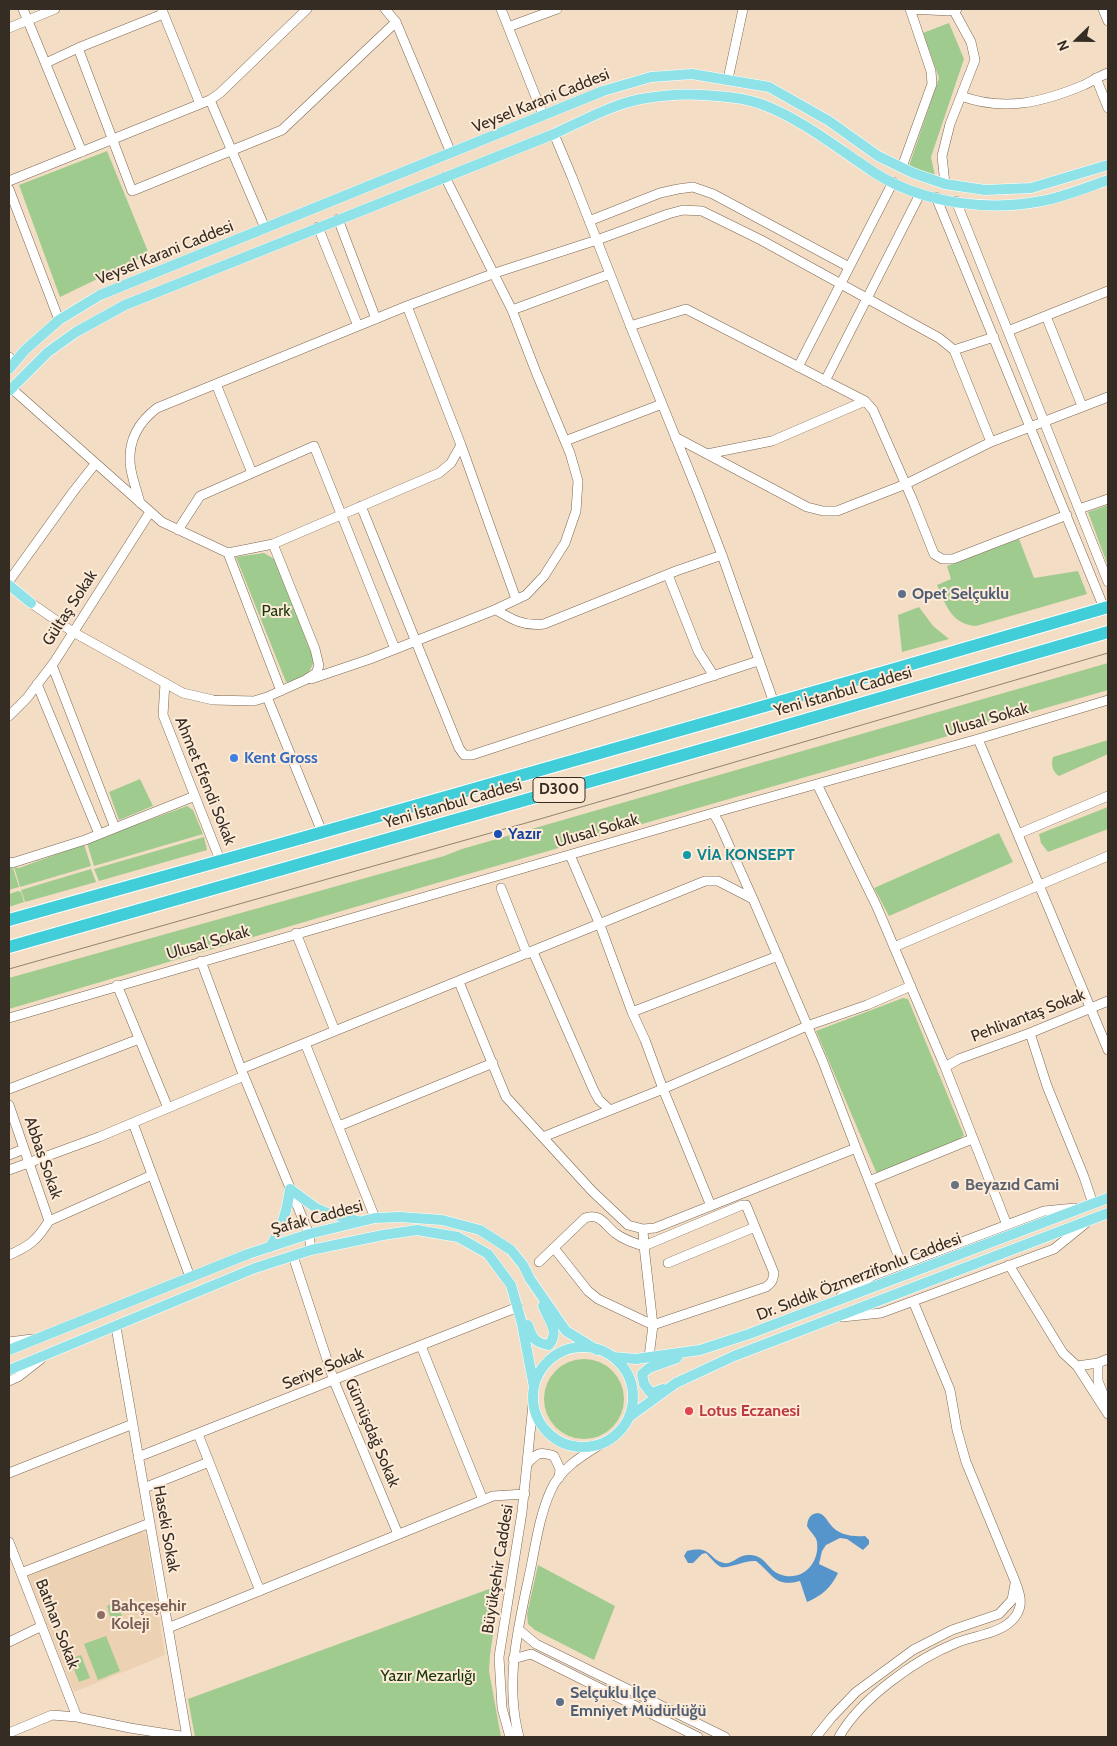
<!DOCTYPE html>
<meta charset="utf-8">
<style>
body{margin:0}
#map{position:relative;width:1117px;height:1746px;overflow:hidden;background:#f3ddc5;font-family:Cabin,sans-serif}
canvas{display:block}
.frame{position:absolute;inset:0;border:10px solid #352d24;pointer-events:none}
.north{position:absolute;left:1052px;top:15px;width:50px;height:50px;-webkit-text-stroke:4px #fdebd8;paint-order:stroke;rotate:248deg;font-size:14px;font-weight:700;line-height:20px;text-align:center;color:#352d24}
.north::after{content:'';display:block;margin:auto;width:18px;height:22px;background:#352d24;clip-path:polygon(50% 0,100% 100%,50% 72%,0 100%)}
</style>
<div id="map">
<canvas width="1117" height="1746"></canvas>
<div class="frame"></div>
<div class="north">N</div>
</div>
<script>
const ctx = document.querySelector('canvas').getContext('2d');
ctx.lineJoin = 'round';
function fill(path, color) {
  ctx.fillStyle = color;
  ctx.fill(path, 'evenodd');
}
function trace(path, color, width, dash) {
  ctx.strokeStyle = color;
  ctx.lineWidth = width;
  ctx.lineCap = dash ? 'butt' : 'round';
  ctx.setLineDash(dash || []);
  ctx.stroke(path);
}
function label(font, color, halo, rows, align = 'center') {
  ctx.font = font + ' Cabin,sans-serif';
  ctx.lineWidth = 4;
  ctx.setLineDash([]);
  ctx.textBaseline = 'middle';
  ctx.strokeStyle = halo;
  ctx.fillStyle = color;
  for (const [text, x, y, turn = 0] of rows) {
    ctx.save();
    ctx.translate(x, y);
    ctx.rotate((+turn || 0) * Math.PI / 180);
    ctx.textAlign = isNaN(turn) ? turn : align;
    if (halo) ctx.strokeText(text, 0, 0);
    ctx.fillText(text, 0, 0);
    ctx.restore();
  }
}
const built = new Path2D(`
 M140,1531L146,1534L165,1655L74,1692L28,1576Z`);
const green = new Path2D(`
 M949,23L964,59L931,157L935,176L909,166L939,78L923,33Z
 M107,151L149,254L60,297L19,185Z
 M1108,505V566L1088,512Z
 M1019,539L1034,578L1078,571L1087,594L976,626C951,624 946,605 937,585L951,579L947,566Z
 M264,553L274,559L293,603L314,661C310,674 300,683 286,682L236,557Z
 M919,607L933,626L949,639L902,652L898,615Z
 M1108,663V690L423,887L9,1009V978L444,856L462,849Z
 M1108,740V754L1059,776C1052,772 1051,764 1053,757Z
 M140,779L153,806L119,820L109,792Z
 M187,806L193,810L203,834L94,866L87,843Z
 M1108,807V829L1048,852L1041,843L1039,834Z
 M999,833L1013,862L889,916L874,888Z
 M204,837L207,850L99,881L94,869Z
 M84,844L91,866L20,887L14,867L19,868Z
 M9,867L13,868L19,887L9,890Z
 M91,869L96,882L25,902L21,890Z
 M18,891L21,892L24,902L9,907V894Z
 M903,998L908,999L964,1135L959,1140L877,1174L816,1031Z
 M544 1399a40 40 0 1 1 80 0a40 40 0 1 1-80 0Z
 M538,1565L615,1606L594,1660L535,1630L528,1624L527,1614Z
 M500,1585L490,1655L489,1671L501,1737H195L188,1699Z
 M116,1601L122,1616L111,1620L107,1606Z
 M106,1636L120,1671L98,1680L84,1644Z
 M81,1655L90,1678L79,1682L70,1659Z`);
const water = new Path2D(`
 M818,1513C825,1515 826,1519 830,1524C838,1535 852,1537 865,1536L869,1540V1544L863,1550L847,1539L840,1538L826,1545L822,1551L819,1564L838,1573C831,1588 821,1596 807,1602L800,1581C775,1588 773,1574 756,1561C744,1560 729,1569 721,1567C715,1564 711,1558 706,1553L702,1554L693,1563H688L684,1556L687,1551C713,1545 707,1559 724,1563C734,1565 739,1551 756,1556C766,1559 769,1570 779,1574C801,1583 820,1564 817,1542C816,1536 810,1532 807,1526C808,1518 810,1514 818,1513Z`);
const minor = new Path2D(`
 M23,9L82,152
 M385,9L396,22L451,153
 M501,9L543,115
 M910,9L949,11L957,9
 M1103,9L1108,21
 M162,10L200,104
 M508,27L557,9
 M9,28L55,9
 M78,48L132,191L282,130L396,22
 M46,63L78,48L163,14
 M1096,78L1108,108
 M728,79L743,9
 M961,96C1005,112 1043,102 1084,85C1092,81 1100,76 1108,73
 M210,100L265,228
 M554,134L572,177L632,330L699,495L722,555L774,703
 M902,167L932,84L931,71L910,9
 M9,181L210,100L220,93L307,9
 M945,184L942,156L950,124L975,60L971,42L953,9
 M9,189L59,320
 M936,197L1104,608
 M956,201L1108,582
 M338,219L376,319
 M589,221L660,193L678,189L693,187L713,194L849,267
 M318,227L358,326
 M407,306L461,445L516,599
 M512,310L610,274
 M1046,316L1082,406
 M630,326L686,309L865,401L873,410L913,501L934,554L942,559H953L1067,515
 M1008,331L1108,291
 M954,350L994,337
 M9,357L15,362
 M798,367L893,182
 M825,381L920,194
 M216,384L252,473
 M11,388L162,522L228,553L273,544L315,649L319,666L316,673L305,680L267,697L254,701L213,700L183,693L73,632L31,603
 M675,437L807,507L823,511H837L906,484L991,442L1108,397
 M565,441L662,404
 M707,454L772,441L865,401
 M140,503C137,490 130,474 130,461C129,439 140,421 157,408L407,306L495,273L597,240L668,214L683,210L702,211L761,240L939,338L954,350L991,442
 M361,506L459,748L464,755H472L758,661
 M1079,509L1108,499
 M178,530L200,496L314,446L395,649
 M273,544L439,473L451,463L461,445
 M228,553L281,691
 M668,575L698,651L714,676
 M9,581L73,492L95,464
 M496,610C511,619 525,627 544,624L676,571L722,555
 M52,665L115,828
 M311,679L370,659L492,611L526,595L544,576L565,543L576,511L578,481L570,453L536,372L512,310L445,177
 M165,683L163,715L220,860
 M37,684L99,834
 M267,697L322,832
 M9,716L27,698L55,661L150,512
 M978,739L1108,1050
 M817,784L877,907L945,1067L959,1059L1030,1033L1108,1001
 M713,813L719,823L753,899
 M1018,834L1108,796
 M570,855L600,925L632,1012L645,1040L663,1089L711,1206
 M9,862L12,863L85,840L195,796
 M501,888L527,954
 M296,933L335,1031
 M894,947L1108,856
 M533,952L594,1091L599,1100L610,1110
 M201,961L241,1069L309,1234L311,1250
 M459,982L506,1097L592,1191L628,1225L643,1229L655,1228L856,1148
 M117,985L168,1108
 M632,1012L778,956
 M9,1018L713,813L978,739L1108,700
 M1030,1033L1047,1086L1084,1177L1093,1204
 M305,1043L375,1218
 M945,1067L1007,1225
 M241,1069L705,881H718L753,899L823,1062L856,1148L902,1265
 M9,1089L139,1039
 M9,1105L49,1221
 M133,1123L190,1277
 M339,1126L493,1063
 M543,1137L663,1089L807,1026L867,1005L911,986
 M9,1155L24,1149
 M9,1170L99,1137L244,1076
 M869,1181L972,1139
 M554,1248L588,1291L598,1299L653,1325L766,1287C772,1283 773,1280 774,1273L755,1227L668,1263
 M9,1255C30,1246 37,1240 49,1221L152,1175
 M293,1256L334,1381L398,1534
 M539,1262L585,1218C601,1213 604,1224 615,1233C624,1240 634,1243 644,1246L643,1229
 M1009,1265L1063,1353L1077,1366L1098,1363L1108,1359
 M841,1296L872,1276L1044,1211L1075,1208
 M842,1317L881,1313L1054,1249L1086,1223
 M116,1327L187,1737
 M9,1342L32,1339
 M421,1346L483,1500
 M649,1357L653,1325L644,1246L742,1205H746L755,1227
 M1098,1363V1381L1106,1401
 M1077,1366L1108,1414
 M9,1381L18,1377L41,1359
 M198,1434L260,1591
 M138,1457L518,1307
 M527,1464C537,1453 539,1451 554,1456L560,1469L559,1478
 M9,1473L133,1424
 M144,1488L209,1462
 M9,1542L77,1717
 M21,1573L150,1523
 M168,1628L493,1496L525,1494
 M518,1629L536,1644L725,1737
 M9,1642L42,1626
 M513,1659L531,1654L698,1737
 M9,1733L52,1715L77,1717L130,1728L187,1737
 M510,1737L502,1708L499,1657L522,1512L533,1404
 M519,1737C504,1680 519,1624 531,1567C536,1542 540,1514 551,1490C561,1468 582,1456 601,1444
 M816,1737L832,1717L856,1692L913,1650L952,1630L999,1614L1012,1600L1015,1584
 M839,1737C860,1699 916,1659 956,1643C975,1635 1002,1634 1015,1617C1024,1605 1020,1594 1015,1581L966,1462L957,1430L950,1390L913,1301`);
const major = new Path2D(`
 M9,369L25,350L59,320L100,295L603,91L651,77L692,74L769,87L829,121L878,156L913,173L945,184L985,190L1031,188L1108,165
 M9,391L48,352L76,332L125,305L554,134C580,122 613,104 641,99C667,94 691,93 717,96C731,97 747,99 761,104C802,119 838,149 875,173C924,204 990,212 1047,200C1068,195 1088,187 1108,180
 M9,585L31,603
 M270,1247C282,1228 287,1211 290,1189L316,1208L330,1214L358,1221
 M528,1325C532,1338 535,1343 549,1345C560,1331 549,1321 543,1306
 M533 1397a50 50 0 1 1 100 0a50 50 0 1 1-100 0Z
 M9,1350L248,1254L309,1234L375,1218L400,1217L442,1220L480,1230L511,1250L523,1265L530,1279L566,1331L597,1350
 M613,1357L636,1359L700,1350L749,1334L1108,1198
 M9,1370L255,1268L311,1250L383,1235L417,1230L458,1237L488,1254L511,1285L522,1324L534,1387
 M663,1389L655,1392H650L644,1384L642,1374L649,1368L677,1358
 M629,1417L676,1383L734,1356L1108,1213`);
const highway = new Path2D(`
 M9,920L302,838L891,670L1108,607
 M9,947L736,740L1108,632`);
const tram = new Path2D(`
 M9,969L540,819L1108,653`);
const markers = [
 [902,594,5,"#5c6f8a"],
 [234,758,5,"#3f7fe0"],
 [498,834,5,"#1a4fb4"],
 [687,855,5,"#0f9aa8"],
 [955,1185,5,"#6b7280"],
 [689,1411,5,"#e0444e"],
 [101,1615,5,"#8d6e63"],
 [560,1702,5,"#5c6f8a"]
];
const shields = [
 [559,790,52]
];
const shieldNames = [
 ["D300",559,790]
];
const streetNames = [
 ["Veysel Karani Caddesi",541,101,-22],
 ["Veysel Karani Caddesi",165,253,-22],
 ["Gültaş Sokak",70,608,-57],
 ["Yeni İstanbul Caddesi",843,692,-16],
 ["Ulusal Sokak",987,720,-16],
 ["Ahmet Efendi Sokak",205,781,68],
 ["Yeni İstanbul Caddesi",453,804,-16],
 ["Ulusal Sokak",597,831,-16],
 ["Ulusal Sokak",208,943,-16],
 ["Pehlivantaş Sokak",1028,1016,-21],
 ["Abbas Sokak",43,1158,71],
 ["Şafak Caddesi",317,1218,-15],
 ["Dr. Sıddık Özmerzifonlu Caddesi",859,1277,-21],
 ["Seriye Sokak",323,1369,-22],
 ["Gümüşdağ Sokak",372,1433,67],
 ["Haseki Sokak",166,1529,80],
 ["Büyükşehir Caddesi",498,1569,-81],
 ["Batıhan Sokak",57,1624,69]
];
const serviceNames = [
 ["Opet Selçuklu",912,594],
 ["Selçuklu İlçe",570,1693],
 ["Emniyet Müdürlüğü",570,1711]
];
const parkNames = [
 ["Park",276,611],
 ["Yazır Mezarlığı",428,1676]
];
const shopNames = [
 ["Kent Gross",244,758]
];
const transitNames = [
 ["Yazır",508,834]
];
const cultureNames = [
 ["VİA KONSEPT",697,855]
];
const worshipNames = [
 ["Beyazıd Cami",965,1185]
];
const healthNames = [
 ["Lotus Eczanesi",699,1411]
];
const educationNames = [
 ["Bahçeşehir",111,1606],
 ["Koleji",111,1624]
];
fill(built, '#edd1b3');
fill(green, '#a0cb8f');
fill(water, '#5595cb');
trace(minor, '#7b6752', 10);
trace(major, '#fff', 11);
trace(highway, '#fff', 14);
trace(minor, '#fff', 9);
trace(major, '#8ee2e8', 10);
trace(highway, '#42ced8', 12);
trace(tram, '#918272', 1);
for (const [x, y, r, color] of markers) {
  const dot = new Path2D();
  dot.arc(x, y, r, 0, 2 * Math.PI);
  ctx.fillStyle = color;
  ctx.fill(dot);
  trace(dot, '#fdebd8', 2);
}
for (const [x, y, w] of shields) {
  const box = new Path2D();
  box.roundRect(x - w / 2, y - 12.5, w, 25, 4);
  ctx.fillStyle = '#fdebd8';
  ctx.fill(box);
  trace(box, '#352d24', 1);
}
label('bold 15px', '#352d24', null, shieldNames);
label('16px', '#352d24', '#fdebd8', streetNames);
label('bold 16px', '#4e5e75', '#fdebd8', serviceNames, 'left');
label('16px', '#183709', '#fdebd8', parkNames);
label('bold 16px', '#366cbe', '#fdebd8', shopNames, 'left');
label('bold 16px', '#164399', '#fdebd8', transitNames, 'left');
label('bold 16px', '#0d838f', '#fdebd8', cultureNames, 'left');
label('bold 16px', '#5b616d', '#fdebd8', worshipNames, 'left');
label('bold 16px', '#be3a42', '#fdebd8', healthNames, 'left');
label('bold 16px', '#785e54', '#fdebd8', educationNames, 'left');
</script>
